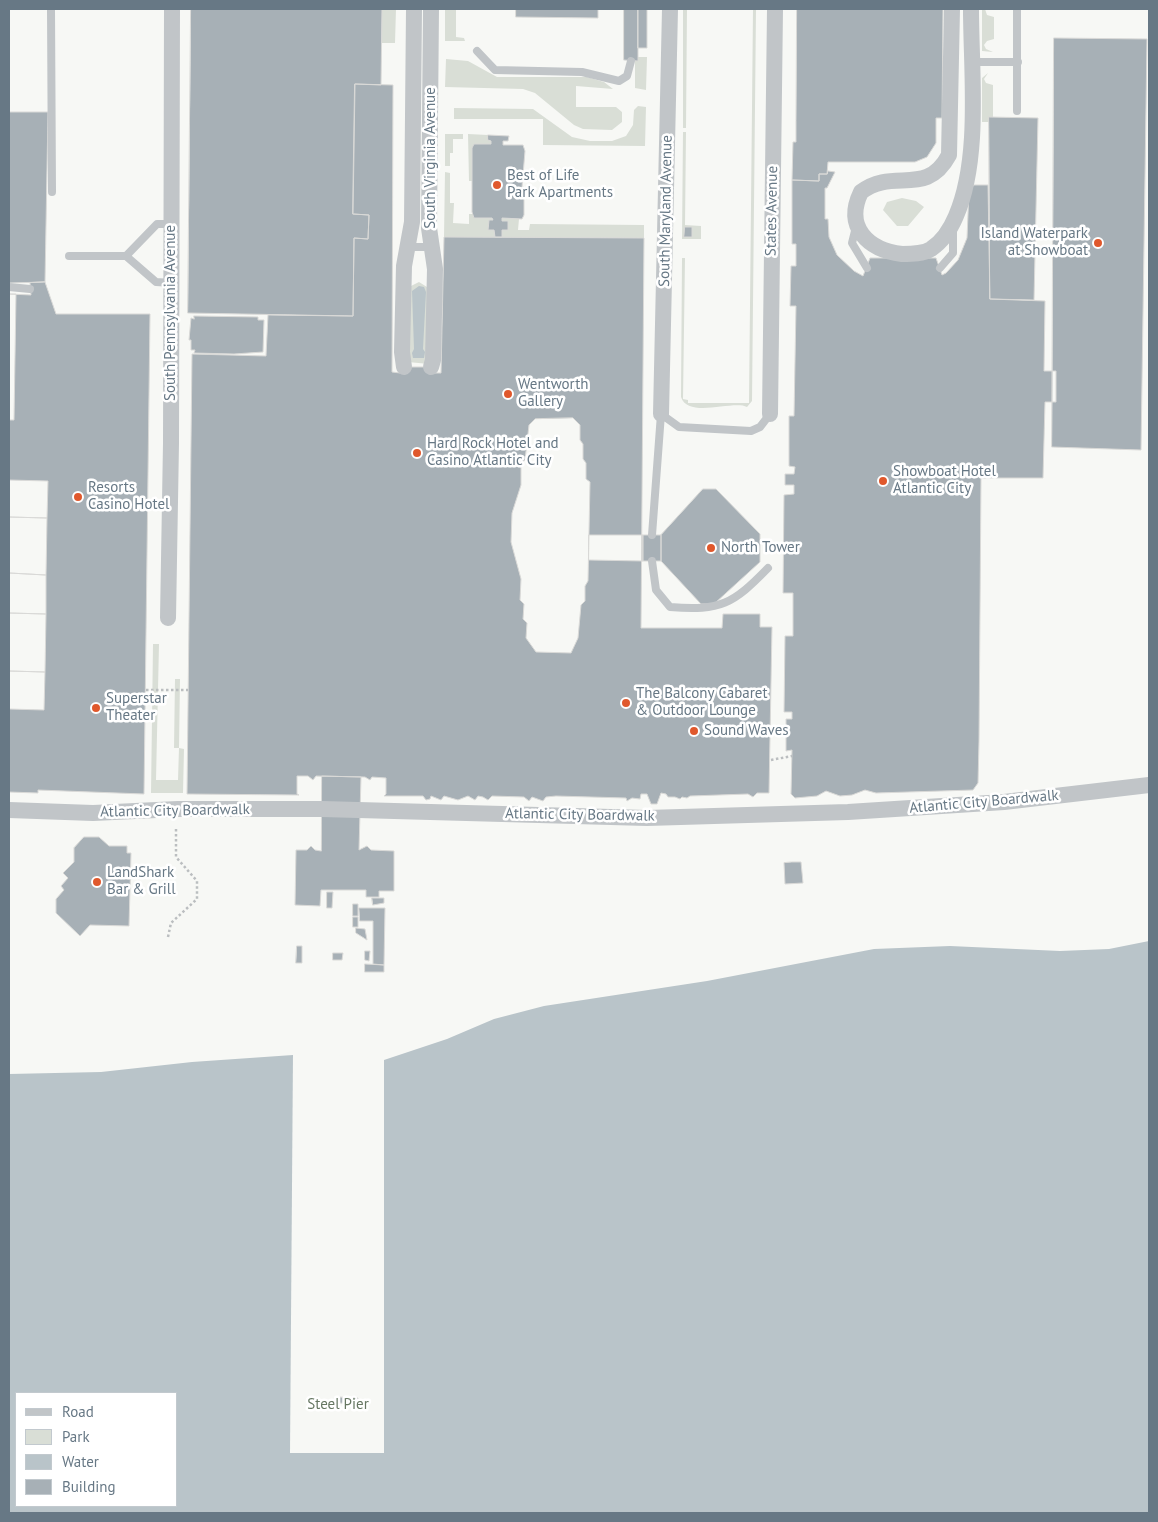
<!DOCTYPE html>
<style>
body{margin:0}
#map{position:relative;width:1158px;height:1522px;overflow:hidden;background:#f7f8f5;font-family:"PT Sans",sans-serif}
canvas{display:block}
.frame{position:absolute;inset:0;border:10px solid #677885;pointer-events:none}
.legend{position:absolute;left:15px;top:1392px;width:162px;height:115px;box-sizing:border-box;background:#fff;border:1px solid #c2c9ce;margin:0;padding:6px 9px;list-style:none;font-size:15px;color:#677885}
.legend li{display:flex;align-items:center;gap:10px;height:25px}
.legend b{width:25px;border:1px solid #c2c9ce}
</style>
<div id="map">
<canvas width="1158" height="1522"></canvas>
<div class="frame"></div>
<ul class="legend">
<li><b style="height:6px;background:#c1c5c8"></b>Road</li>
<li><b style="height:14px;background:#d9ded6"></b>Park</li>
<li><b style="height:14px;background:#b9c4c9"></b>Water</li>
<li><b style="height:14px;background:#a7b0b6"></b>Building</li>
</ul>
</div>
<script>
const ctx = document.querySelector('canvas').getContext('2d');
ctx.lineJoin = 'round';
function fill(path, color) {
  ctx.fillStyle = color;
  ctx.fill(path, 'evenodd');
}
function trace(path, color, width, dash) {
  ctx.strokeStyle = color;
  ctx.lineWidth = width;
  ctx.lineCap = dash ? 'butt' : 'round';
  ctx.setLineDash(dash || []);
  ctx.stroke(path);
}
function label(font, color, halo, rows, align = 'center') {
  ctx.font = font + ' "PT Sans",sans-serif';
  ctx.lineWidth = 5;
  ctx.setLineDash([]);
  ctx.textBaseline = 'middle';
  ctx.strokeStyle = halo;
  ctx.fillStyle = color;
  for (const [text, x, y, turn = 0] of rows) {
    ctx.save();
    ctx.translate(x, y);
    ctx.rotate((+turn || 0) * Math.PI / 180);
    ctx.textAlign = isNaN(turn) ? turn : align;
    if (halo) ctx.strokeText(text, 0, 0);
    ctx.fillText(text, 0, 0);
    ctx.restore();
  }
}
const green = new Path2D(`
 M382,9H396L395,43H382Z
 M445,9H456V37L464,38L465,41H445Z
 M683,9H687L686,128H683Z
 M753,9H756L752,401L747,407C733,400 688,419 681,397L682,258H685L683,399L688,400V403H749Z
 M982,9H985L987,15L994,17V39L987,41L984,45L986,49L993,52L982,51Z
 M638,57H647L646,90L635,88V61Z
 M446,59L468,61L497,77H587L604,82L613,89L576,86V107H616L622,112V122L612,130L583,129L574,125L535,93L523,89L445,87Z
 M988,73L984,79L986,83L993,85V117H989V122H982V78Z
 M638,106L646,107L645,146L543,145V119H454V108L533,109L572,137L590,141H612L626,136L633,125L634,110Z
 M683,132H686L685,225L701,226V239H682Z
 M445,134H463V139H453V153H450V166H445Z
 M468,134L488,135V140L491,141V144H474V181H469Z
 M445,172L450,173V203H454L453,223L469,224V214H474V218H492L493,220L489,221L488,229L494,230L495,237H444Z
 M902,198L916,201L924,207L908,226H897L883,210L887,202Z
 M502,218L519,219L518,230H529L530,224L644,225V238L502,237V230H508V221H502Z
 M419,282L427,287L429,364L408,362L411,286Z
 M153,644H159L156,780H178L179,748H174L175,679H180L179,748L184,749L183,793H151Z`);
const water = new Path2D(`
 M419,286L424,287L426,292L423,349L425,352L424,358H413L412,353L414,349L412,291Z
 M1149,941V1513H9V1074L101,1072L192,1062L293,1055L384,1060L447,1039L494,1019L544,1006L707,981L874,949L950,946L1060,951L1109,949ZM16,1393H176V1506H16Z`);
const pier = new Path2D(`
 M293,1053L384,1058V1453H290Z`);
const building = new Path2D(`
 M191,9H382L381,85L355,84L353,214L369,215L368,239L354,238L353,316L188,313Z
 M516,9H598V18L516,17Z
 M624,9H638V61L624,60Z
 M638,9H647V48H638Z
 M797,9H943L942,118H936V143L927,157L915,162H828L827,174H819V181L792,180L793,142H796V121Z
 M1054,38L1147,39L1141,450L1052,447Z
 M355,84L393,85L392,372L400,373L409,367H433L435,373H441L444,237L644,238L641,628H722L723,614H760V627H772L769,793H757L753,797L748,794L690,796L687,798L682,797L680,799L675,797H668L666,794L661,793L657,804H651L647,794H641L640,799L632,798L627,801L626,798L556,796L546,797L543,801L532,797L529,801L524,797L492,796L488,800L483,797L478,796L475,800L468,796L458,800L444,796L441,800L431,796L430,799L426,800L423,796H384L386,794V778L372,777L370,780L365,777L316,776L313,780L308,776H297V794L299,795L187,794L192,354L266,356L268,315L353,316L354,238L368,239L369,215L353,214Z
 M9,112H48L45,282L9,283Z
 M989,117L1038,118L1034,300L990,299Z
 M488,135L509,136L508,141H503V145H523L525,151L522,187H524V215L522,219L502,218V221H508V230H502V237H495L494,230H488L489,220H493L492,218H474L472,212V148L474,144H491V141L488,140Z
 M828,171L835,172L827,188H825V219H828L829,237L837,255L854,271L863,276L870,258H936L942,275L946,273L958,260L967,238L969,191L974,185H988L990,299L1045,301L1044,371H1056V402H1045L1043,478H981L979,742L978,783L973,790L876,793L865,790L852,795L840,796L826,791L817,796L795,798L791,794L792,750L786,751V719H792V712H784L785,636H793V593H783L784,495L794,494V485H785V474H794L795,467L789,466V416H794L796,306H790L791,266H796V244H792V180L819,181V174H827Z
 M685,227H692V237H684Z
 M45,282L56,314H150L144,794L38,790V793L9,792V294L31,295L30,283Z
 M9,294H16L14,420H9Z
 M194,316L258,317V320H264L263,352L234,354L194,353L195,350H191V340H189L191,318L194,319Z
 M573,418L580,425V440L583,444V459L586,463V479L590,482L588,581L585,586V601L581,605L578,638L571,653L536,652L526,638L527,623L523,619L524,604L520,600L521,579L511,542L512,513L521,485V463L525,460L529,425L535,419Z
 M9,480L48,481L47,518L9,517Z
 M703,489H716L760,534V562L714,604H701L661,561V535Z
 M9,517L47,518L46,575L9,573Z
 M589,535H643V561L589,560Z
 M643,535H661V561H643Z
 M9,573L46,575V614L9,613Z
 M9,613L46,614L45,672L9,671Z
 M9,671L45,672L44,710L9,709Z
 M322,776L361,777L359,850L367,846L371,850L394,851V891H379V897H366V890H321L320,906L295,905L296,850H307L311,846L315,850L321,851Z
 M84,837H99L109,846H127V853H131L129,926L90,925L80,936L56,913V899L64,890L61,886L68,878L63,873L74,862V848Z
 M792,862H801L803,883L785,884L784,863Z
 M327,892H333L332,908H327Z
 M372,898H384V903L373,905Z
 M353,904H358V916H353Z
 M359,908H385L384,965L373,964V921H360Z
 M353,917H358V927H353Z
 M356,928L365,929L367,940L356,933Z
 M297,946H302V963H296Z
 M365,951H370L369,961L365,960Z
 M333,953H343L342,960H333Z
 M365,964L384,965V972H365Z
 M338,1397L358,1398V1404L338,1403Z`);
const path = new Path2D(`
 M146,690H188
 M771,760L792,756
 M168,937L171,923L197,899V881L176,857V829`);
const lane = new Path2D(`
 M51,9L52,192
 M477,51L495,70L582,72L619,81L627,76L631,61
 M972,62H1018
 M1017,111V9
 M856,227L852,243L867,268
 M407,247H432
 M69,256H126
 M940,268L953,253V230
 M172,283L156,282L126,256L157,224H172
 M9,287L30,289
 M661,414L679,427L751,431L760,427L770,414
 M652,535L661,414
 M652,561L656,590L670,607C721,611 733,604 768,568`);
const street = new Path2D(`
 M431,9L429,228L435,269L433,360L431,367
 M952,9L949,155C926,198 894,167 861,192C844,227 868,250 902,254C912,254 923,254 931,249C943,241 951,228 956,216C981,158 971,72 971,9
 M404,367L402,352L404,266L412,222L414,9
 M661,414L670,9
 M770,414L775,9
 M168,618L171,443L172,9
 M9,810L93,813L178,809H322L647,818L848,812L1004,802L1149,785`);
const markers = [
 [497,185,5,"#e0582c"],
 [1098,243,5,"#e0582c"],
 [508,394,5,"#e0582c"],
 [417,453,5,"#e0582c"],
 [883,481,5,"#e0582c"],
 [78,497,5,"#e0582c"],
 [711,548,5,"#e0582c"],
 [626,703,5,"#e0582c"],
 [96,708,5,"#e0582c"],
 [694,731,5,"#e0582c"],
 [97,882,5,"#e0582c"]
];
const streetNames = [
 ["South Virginia Avenue",431,158,-90],
 ["South Maryland Avenue",666,211,-89],
 ["States Avenue",772,211,-89],
 ["South Pennsylvania Avenue",171,313,-90],
 ["Atlantic City Boardwalk",984,802,-5],
 ["Atlantic City Boardwalk",175,811,-1],
 ["Atlantic City Boardwalk",580,815,1]
];
const poiNames = [
 ["Best of Life",507,176],
 ["Park Apartments",507,193],
 ["Island Waterpark",1088,234,"right"],
 ["at Showboat",1088,251,"right"],
 ["Wentworth",518,385],
 ["Gallery",518,402],
 ["Hard Rock Hotel and",427,444],
 ["Casino Atlantic City",427,461],
 ["Showboat Hotel",893,472],
 ["Atlantic City",893,489],
 ["Resorts",88,488],
 ["Casino Hotel",88,505],
 ["North Tower",721,548],
 ["The Balcony Cabaret",636,694],
 ["& Outdoor Lounge",636,711],
 ["Superstar",106,699],
 ["Theater",106,716],
 ["Sound Waves",704,731],
 ["LandShark",107,873],
 ["Bar & Grill",107,890]
];
const parkNames = [
 ["Steel Pier",338,1405]
];
fill(green, '#d9ded6');
fill(water, '#b9c4c9');
fill(pier, '#f7f8f5');
fill(building, '#a7b0b6');
trace(building, '#d9d9d7', 1);
trace(path, '#bbbec0', 2.5, [2.5, 2.5]);
trace(lane, '#c1c5c8', 8);
trace(street, '#c1c5c8', 16);
for (const [x, y, r, color] of markers) {
  const dot = new Path2D();
  dot.arc(x, y, r, 0, 2 * Math.PI);
  ctx.fillStyle = color;
  ctx.fill(dot);
  trace(dot, '#fff', 2);
}
label('15px', '#677885', '#fff', streetNames);
label('15px', '#677885', '#fff', poiNames, 'left');
label('15px', '#667762', '#fff', parkNames);
</script>
